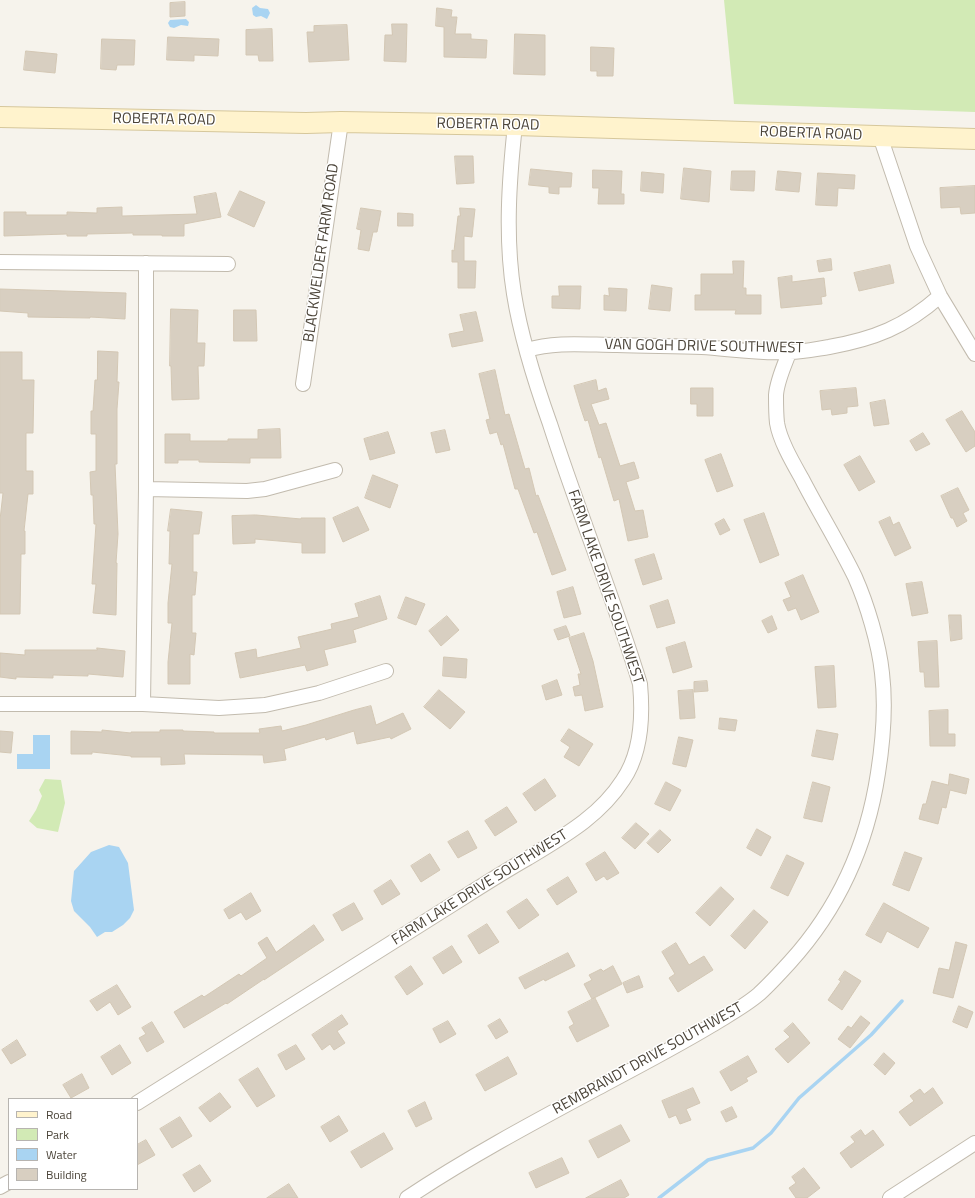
<!DOCTYPE html>
<style>
body{margin:0}
#map{position:relative;width:975px;height:1198px;overflow:hidden;background:#f6f3ec;font-family:"Titillium Web",sans-serif}
canvas{display:block}
.legend{position:absolute;left:8px;top:1098px;width:130px;height:92px;box-sizing:border-box;background:#fff;border:1px solid #b7b4b0;margin:0;padding:5px 7px;list-style:none;font-size:12px;color:#4b4439}
.legend li{display:flex;align-items:center;gap:8px;height:20px}
.legend b{width:20px;border:1px solid #b7b4b0}
</style>
<div id="map">
<canvas width="975" height="1198"></canvas>
<ul class="legend">
<li><b style="height:5px;background:#fff3cd"></b>Road</li>
<li><b style="height:11px;background:#d2eab5"></b>Park</li>
<li><b style="height:11px;background:#a9d4f2"></b>Water</li>
<li><b style="height:11px;background:#d8cfc1"></b>Building</li>
</ul>
</div>
<script>
const ctx = document.querySelector('canvas').getContext('2d');
ctx.lineJoin = 'round';
function fill(path, color) {
  ctx.fillStyle = color;
  ctx.fill(path, 'evenodd');
}
function trace(path, color, width, dash) {
  ctx.strokeStyle = color;
  ctx.lineWidth = width;
  ctx.lineCap = dash ? 'butt' : 'round';
  ctx.setLineDash(dash || []);
  ctx.stroke(path);
}
function label(font, color, halo, rows, align = 'center') {
  ctx.font = font + ' "Titillium Web",sans-serif';
  ctx.lineWidth = 3;
  ctx.setLineDash([]);
  ctx.textBaseline = 'middle';
  ctx.strokeStyle = halo;
  ctx.fillStyle = color;
  for (const [text, x, y, turn = 0] of rows) {
    ctx.save();
    ctx.translate(x, y);
    ctx.rotate((+turn || 0) * Math.PI / 180);
    ctx.textAlign = isNaN(turn) ? turn : align;
    if (halo) ctx.strokeText(text, 0, 0);
    ctx.fillText(text, 0, 0);
    ctx.restore();
  }
}
const green = new Path2D(`
 M724,0H975V112L734,104Z
 M45,779L61,780L65,803L58,832L37,828L29,821L36,810L42,796L39,790Z`);
const water = new Path2D(`
 M256,5L260,8L268,9L270,13L267,19L261,16L256,17L253,15L252,8Z
 M186,19L189,22L188,26L181,25L174,28L170,27L168,23L170,20Z
 M33,735H50V769H17V754H33Z
 M109,845L119,847L128,863L134,910L130,918L123,925L112,932H105L97,937L90,927L74,911L71,901L74,871L91,852Z`);
const stream = new Path2D(`
 M659,1198L708,1160L753,1148L771,1133L799,1098L871,1035L902,1001`);
const building = new Path2D(`
 M185,2V16L170,17V3Z
 M437,8L452,10L451,17H457L455,34H471V39L487,40L486,58L444,57V27L436,26Z
 M392,24H407L406,62L384,61L385,35H392Z
 M347,25L349,60L309,62L307,32H314V26Z
 M272,29L273,61H259L258,55H246V30Z
 M515,34L545,35V75L514,74Z
 M168,37L219,39L218,56L194,55V61L167,60Z
 M102,39L135,40L134,65H117L116,70L101,69Z
 M591,47L614,48L613,76H597V71H591Z
 M26,51L57,54L55,73L24,70Z
 M455,156H473L474,183L457,184Z
 M684,168L711,171L709,202L681,199Z
 M531,169L572,173L571,187H559V194L549,193V187L529,185Z
 M593,170L622,171L621,194H624V204H598L599,188H593Z
 M732,171H755L754,191L731,190Z
 M778,171L801,173L799,192L776,190Z
 M642,172L664,174L663,193L641,191Z
 M818,173L855,175L854,189L838,188L837,206L816,205Z
 M975,186V213L961,214L960,207L941,208L940,188Z
 M240,191L265,202L254,227L228,215Z
 M216,193L221,217L184,224V236H162V235H133V233L87,234V236H67V234L4,236V212H26V215H67V212L97,213V208L122,207V216L197,214L194,197Z
 M361,208L381,211L377,232H373L369,251L358,249L361,230L357,229Z
 M460,208L475,209L472,237L464,236V261H476L475,288H458V262H452V250L454,251L458,216H460Z
 M398,213L413,214V226H398Z
 M831,259L832,270L819,272L817,261Z
 M733,261H744L743,288H746V295H761V314H735L736,310H695V295H701V274H733Z
 M890,265L894,283L859,291L854,273Z
 M792,276V282L824,278L826,296L821,297L822,304L781,308L778,278Z
 M652,285L672,288L670,311L649,309Z
 M559,286H581L580,309L552,308V296H559Z
 M609,288L627,289L626,311L604,310V295L609,296Z
 M0,289L126,293L125,319L90,317V318L28,317V313L0,311Z
 M171,309L198,310L197,343H205L204,366H198L199,399L172,400L171,366H170Z
 M234,310H256L257,341H234Z
 M476,312L483,341L452,347L449,334L464,331L460,315Z
 M98,351L118,352L117,382H119L117,409V464H115L118,534L116,563H117L116,615L93,613L96,584H92L96,524H94L93,495H91L90,472L96,471V434H91V411H93L95,380H97Z
 M0,352H22V380H34L33,433H26V471H33V494H28L24,531H25V554H21L20,614H0V520L3,493H0Z
 M495,370L505,415L509,414L525,469L529,468L536,496L538,495L566,570L552,575L537,532L534,533L518,489H515L503,444L501,445L497,432L490,434L486,420L490,419L479,374Z
 M596,380L598,391L606,388L609,399L591,404L599,425L606,423L620,466L634,462L639,478L626,482L635,511L643,510L648,537L628,541L619,499L614,501L601,457L599,458L588,420L585,421L580,406L574,386Z
 M691,388H713V416H697V404H691Z
 M856,388L858,406L847,407V413L832,415L831,409L822,410L820,391Z
 M885,400L889,424L874,426L870,403Z
 M962,411L975,432V446L966,452L946,420Z
 M280,429L281,458H250V463L199,462V460H178V463H165V434H190V441H228V439H258V430Z
 M445,430L450,450L436,453L431,433Z
 M388,432L395,453L370,460L364,439Z
 M923,433L930,444L916,451L910,441Z
 M721,454L733,486L717,492L705,460Z
 M860,456L875,482L859,491L844,465Z
 M373,475L398,485L390,508L365,498Z
 M958,488L969,510L963,513L967,521L957,527L953,518H951L941,496Z
 M358,507L369,530L343,542L333,518Z
 M171,509L202,512L199,534H193V572H197L195,595H192V633H196L194,655L190,654V684H168V662L172,623H168V603L172,564H169L170,531H168Z
 M764,513L779,555L760,563L744,520Z
 M256,515L301,519V518H325V553H302V543L255,539V543L233,544L232,516Z
 M890,517L893,525L899,522L911,548L895,556L879,522Z
 M724,519L730,530L720,535L715,524Z
 M654,554L662,579L643,585L635,560Z
 M803,575L819,612L801,620L796,608L788,611L783,600L791,597L785,583Z
 M922,582L928,613L912,616L906,584Z
 M573,587L581,614L564,618L557,592Z
 M380,596L387,619L353,630L356,642L324,650L328,665L307,671L305,665L240,678L235,653L256,649L257,658L301,648L298,637L332,629L331,624L359,617L355,604Z
 M406,597L425,604L416,625L398,618Z
 M668,600L675,623L657,628L650,606Z
 M949,615H961L962,639L951,641Z
 M447,616L459,630L441,646L429,631Z
 M772,616L777,629L768,633L762,621Z
 M566,626L570,636L558,640L554,630Z
 M584,633L593,661L603,707L585,711L582,695L575,696L573,687L580,685L578,674H581L569,638Z
 M937,641L939,687H925L924,672H920L918,642Z
 M685,642L692,667L673,673L666,648Z
 M97,648L125,651L123,677L88,674V676L53,675V678L16,677V679L0,677V653L25,655V650H97Z
 M444,657L467,659L466,678L443,676Z
 M834,666L836,707L818,708L815,667Z
 M557,680L562,695L546,700L542,686Z
 M707,681L708,691L694,692V682Z
 M439,690L465,712L450,729L424,707Z
 M693,690L695,718L680,719L678,691Z
 M371,706L376,725L403,713L411,729L391,739L390,737L357,744L354,731L326,740L325,737L284,749L286,760L264,763L263,755L184,754L185,764L161,765V757H131V756L92,752V754H71V731L102,732V730L131,733V732H160V730H183V731L214,732V733H260L259,729L281,726L282,731L306,725L354,710Z
 M948,710V734H955V746H930L929,711Z
 M720,718L737,720L735,731L719,729Z
 M569,729L593,744L579,766L564,757L570,747L561,741Z
 M817,730L838,734L833,760L812,756Z
 M0,731L13,732L11,753L0,752Z
 M679,737L693,740L686,767L673,764Z
 M950,774L969,779L966,794L950,790L946,808L942,807L938,824L919,819L923,804H926L932,781L948,785Z
 M545,779L556,796L535,811L523,794Z
 M666,782L681,790L670,811L655,804Z
 M813,782L830,787L822,822L804,818Z
 M507,807L517,822L495,836L485,821Z
 M636,823L649,834L635,849L622,838Z
 M757,829L771,837L761,856L747,848Z
 M660,830L671,840L658,853L647,843Z
 M468,831L477,848L458,858L448,842Z
 M605,852L619,873L607,880L604,876L596,881L586,864Z
 M905,852L922,858L909,891L893,885Z
 M430,854L440,870L421,882L411,866Z
 M787,855L804,863L788,896L771,888Z
 M568,877L577,892L557,905L547,890Z
 M391,880L400,894L382,905L374,891Z
 M721,887L734,899L710,926L696,913Z
 M251,893L261,911L246,920L241,912L229,919L224,910Z
 M527,899L539,915L519,929L507,912Z
 M354,903L363,919L342,931L333,915Z
 M884,903L929,928L918,948L887,931L881,943L866,935Z
 M754,910L768,922L745,949L731,936Z
 M487,924L499,942L479,954L468,936Z
 M314,925L324,940L264,980V979L227,1004L226,1003L184,1028L174,1012L202,995L204,997L239,974L241,976L267,958L258,943L267,937L276,952Z
 M956,942L967,945L953,998L933,993L939,968L949,970Z
 M676,943L689,965L704,956L713,970L678,992L669,978L675,974L662,952Z
 M452,946L462,962L443,974L433,958Z
 M568,953L575,966L545,981L544,979L525,989L519,978Z
 M411,966L423,984L407,995L395,977Z
 M613,966L622,984L592,999L584,984L592,980L589,975L601,969L603,971Z
 M845,971L861,981L842,1010L828,1000L841,981L839,980Z
 M639,976L643,987L627,993L623,983Z
 M117,985L131,1007L118,1015L110,1002L97,1011L90,1001Z
 M595,998L609,1026L577,1042L569,1027L574,1024L568,1012Z
 M959,1006L973,1012L967,1028L953,1022Z
 M342,1015L348,1024L337,1031L345,1043L334,1050L330,1044L322,1050L312,1035Z
 M861,1016L870,1023L850,1048L838,1039L848,1026L851,1028Z
 M500,1019L508,1032L496,1039L488,1026Z
 M448,1021L456,1034L440,1043L433,1029Z
 M152,1022L164,1042L147,1052L139,1038L146,1034L142,1028Z
 M793,1023L810,1043L788,1063L775,1049L790,1037L784,1031Z
 M17,1040L26,1055L11,1064L2,1050Z
 M120,1045L131,1063L112,1075L101,1057Z
 M296,1045L305,1059L286,1070L278,1055Z
 M884,1053L895,1063L885,1075L874,1065Z
 M748,1056L757,1072L746,1078L748,1081L731,1091L720,1072Z
 M508,1057L517,1074L485,1091L476,1075Z
 M258,1068L275,1096L257,1107L239,1080Z
 M82,1074L89,1088L71,1098L63,1085Z
 M693,1088L700,1103L686,1109L691,1120L680,1124L676,1115L669,1118L662,1101Z
 M933,1088L943,1103L910,1126L899,1112L914,1101L910,1096L920,1089L924,1094Z
 M220,1093L231,1107L210,1122L199,1108Z
 M425,1102L432,1119L416,1127L408,1111Z
 M732,1107L737,1117L726,1122L721,1112Z
 M339,1116L348,1131L330,1142L321,1127Z
 M180,1117L192,1136L172,1148L160,1129Z
 M621,1125L630,1141L598,1158L589,1141Z
 M861,1130L865,1136L873,1130L884,1145L851,1168L840,1153L855,1142L851,1137Z
 M384,1133L393,1149L361,1168L351,1152Z
 M146,1140L155,1155L137,1165V1145Z
 M562,1158L569,1173L536,1188L529,1173Z
 M200,1165L211,1181L194,1192L183,1175Z
 M804,1168L820,1188L807,1198H796L789,1188L796,1183L792,1177Z
 M621,1180L629,1195L624,1198H586Z
 M289,1184L298,1198H267Z`);
const street = new Path2D(`
 M880,136L917,246L940,296L975,354
 M0,262L228,264
 M527,350C556,341 588,345 617,345C646,346 674,346 702,347C731,349 761,354 790,352C803,352 816,349 829,347C874,339 905,327 940,296
 M303,384L341,122
 M146,489L247,491L265,489L335,470
 M0,704H143L219,708L265,705L319,693L386,671
 M143,704L146,489V263
 M137,1103C245,1035 353,967 461,899C483,885 505,871 528,858C564,836 600,816 623,780C642,752 643,716 640,684C613,596 578,511 550,424C535,382 521,338 514,294C505,238 509,181 515,125
 M0,1187L9,1182
 M407,1198C470,1156 538,1120 605,1084C641,1065 677,1046 712,1025C728,1015 745,1006 759,994C770,984 780,973 790,962C839,908 867,846 878,773C883,741 886,706 882,673C879,644 867,604 855,577C839,544 819,512 802,479C793,463 780,441 777,423C776,414 776,404 776,395C777,381 784,366 789,353
 M890,1198L975,1143`);
const secondary = new Path2D(`
 M0,117L306,123L341,122L515,125L975,139`);
const streetNames = [
 ["ROBERTA ROAD",164,120,1],
 ["ROBERTA ROAD",488,125,1],
 ["ROBERTA ROAD",811,134,2],
 ["BLACKWELDER FARM ROAD",322,253,-82],
 ["VAN GOGH DRIVE SOUTHWEST",704,347,1],
 ["FARM LAKE DRIVE SOUTHWEST",605,587,71],
 ["FARM LAKE DRIVE SOUTHWEST",480,888,-32],
 ["REMBRANDT DRIVE SOUTHWEST",648,1059,-29]
];
fill(green, '#d2eab5');
fill(water, '#a9d4f2');
trace(stream, '#a9d4f2', 3.5);
fill(building, '#d8cfc1');
trace(building, '#d3c7b4', 1);
trace(street, '#c2bbae', 16);
trace(secondary, '#d6c79b', 22);
trace(street, '#fff', 14);
trace(secondary, '#fff3cd', 20);
label('15px', '#4b4439', '#fff', streetNames);
</script>
